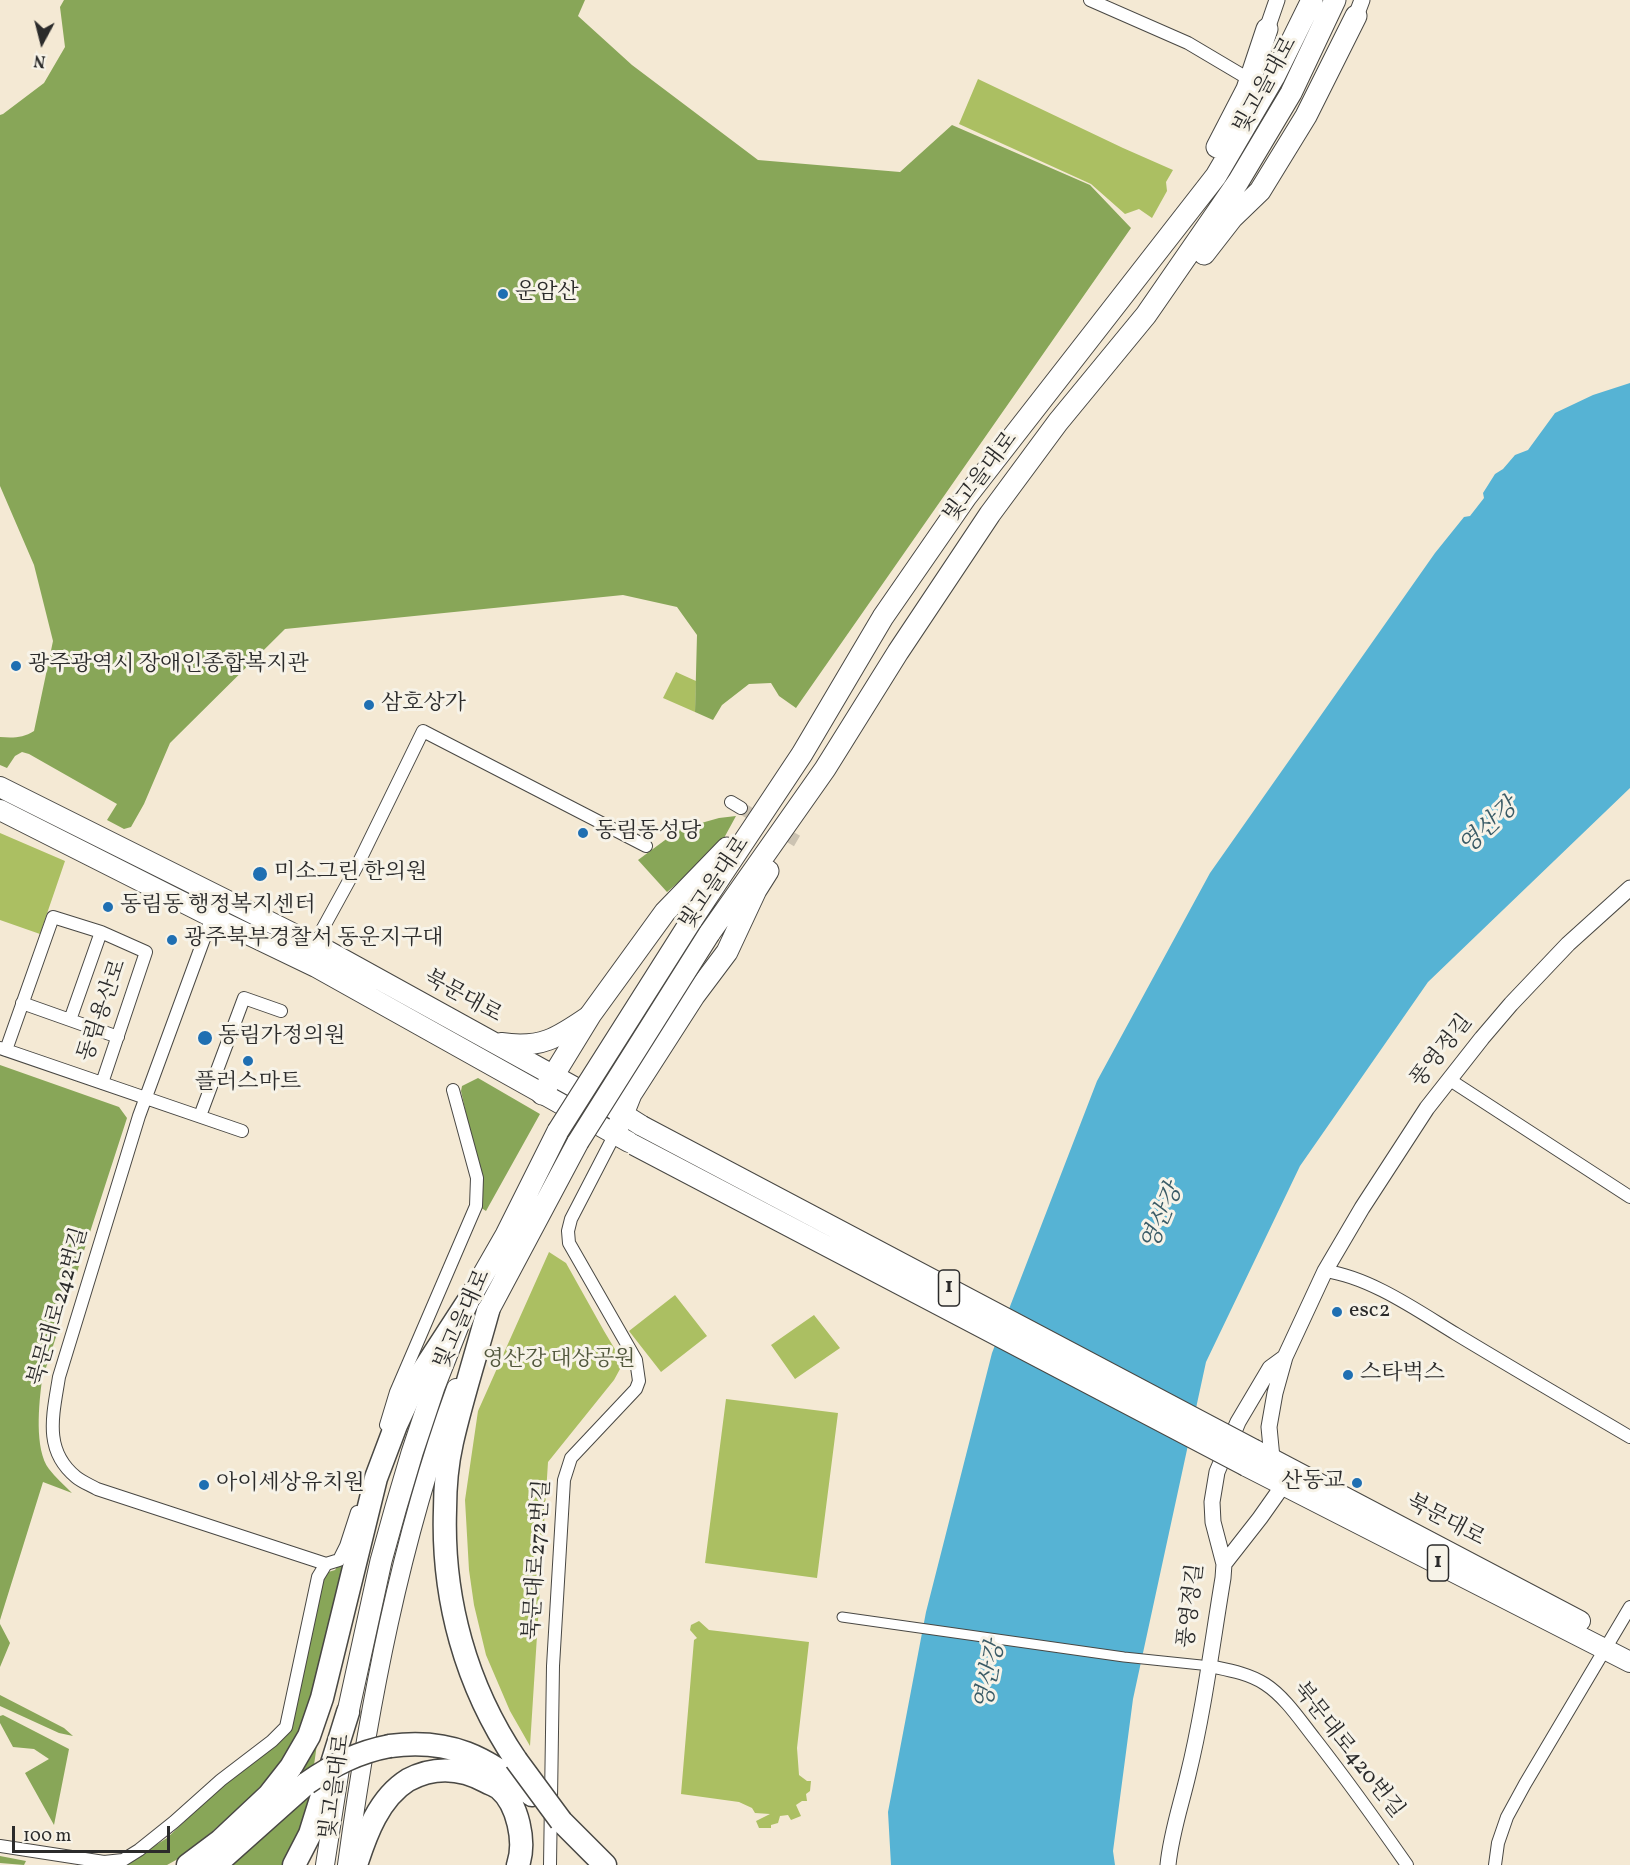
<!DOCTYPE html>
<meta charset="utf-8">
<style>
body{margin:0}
#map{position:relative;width:1630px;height:1865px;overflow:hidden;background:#f4e9d4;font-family:Vollkorn,serif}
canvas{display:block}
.north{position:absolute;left:12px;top:12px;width:60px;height:60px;-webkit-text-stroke:4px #f7f3e8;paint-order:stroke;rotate:187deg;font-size:16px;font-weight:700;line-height:24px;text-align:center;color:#2b2b2b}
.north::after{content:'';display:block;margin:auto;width:21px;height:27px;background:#2b2b2b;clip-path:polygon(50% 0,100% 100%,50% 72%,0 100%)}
.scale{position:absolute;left:12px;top:1826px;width:158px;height:27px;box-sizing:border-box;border:3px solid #2b2b2b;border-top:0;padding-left:8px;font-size:18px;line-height:21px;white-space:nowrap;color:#2b2b2b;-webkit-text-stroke:4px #f7f3e8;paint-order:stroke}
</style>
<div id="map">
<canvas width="1630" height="1865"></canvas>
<div class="north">N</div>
<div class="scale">100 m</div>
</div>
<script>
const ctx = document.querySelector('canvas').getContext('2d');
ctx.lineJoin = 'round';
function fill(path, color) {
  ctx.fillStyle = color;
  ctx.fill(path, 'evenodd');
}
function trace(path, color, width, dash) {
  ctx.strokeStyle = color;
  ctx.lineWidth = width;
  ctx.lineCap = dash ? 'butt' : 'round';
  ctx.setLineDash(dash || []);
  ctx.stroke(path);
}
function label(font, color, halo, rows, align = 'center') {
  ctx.font = font + ' Vollkorn,"Noto Serif KR",serif';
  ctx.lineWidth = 6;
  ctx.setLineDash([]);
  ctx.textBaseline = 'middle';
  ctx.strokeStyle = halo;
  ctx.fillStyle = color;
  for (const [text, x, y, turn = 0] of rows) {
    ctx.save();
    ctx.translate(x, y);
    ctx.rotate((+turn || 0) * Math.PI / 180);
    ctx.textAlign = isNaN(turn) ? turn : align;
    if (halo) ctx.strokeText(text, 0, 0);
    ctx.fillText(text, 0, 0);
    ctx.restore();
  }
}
const green = new Path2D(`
 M978,79L1123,148L1173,170L1166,182L1167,191L1152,218L1139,209L1125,214L1091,184L959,124Z
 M676,672L696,681L695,712L663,698Z
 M0,833L65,861L40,934L0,920Z
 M549,1252L566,1263L604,1331L619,1356L620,1369L614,1380L548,1462L530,1746L510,1711L486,1655L474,1605L469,1570L465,1500L478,1411Z
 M675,1295L707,1336L661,1372L629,1331Z
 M814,1315L840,1348L795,1379L771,1345Z
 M726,1399L838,1413L817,1578L705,1563Z
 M699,1621L709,1630L809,1642L797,1748L799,1775L807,1781H811L810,1791L806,1794L807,1801H802L796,1805L801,1816L791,1820L788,1815L780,1816L778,1823L771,1825V1828H759L756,1821L770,1814L755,1813L752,1808L739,1802L681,1794L694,1640L697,1638L690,1630L691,1625Z`);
const forest = new Path2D(`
 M64,0H585L578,16L632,65L758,160L900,172L952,125L1090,185L1131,228L796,708L779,696L771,683L749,684L722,705L713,720L695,712L697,635L677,607L623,595L285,629L170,743L144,804L131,827L124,829L107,820L117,804L29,754L22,752L15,756L7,768L0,765V737C13,738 23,738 34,731L53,641L34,565L0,486V115L3,114L44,83L65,47L60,7Z
 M736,816L718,849L667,892L638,860L680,829L719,818Z
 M0,1065L119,1107L127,1118L42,1380C39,1403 34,1449 49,1469C55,1477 64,1485 72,1493L43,1482L0,1620Z
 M478,1078L540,1114L486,1211L480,1207L481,1181L461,1091L462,1086Z
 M341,1561L348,1562L306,1724L291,1753L244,1804L185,1855L167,1865H119L129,1862L167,1838L225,1783L291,1731L325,1573L335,1570Z
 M0,1624L10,1643L0,1667Z
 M0,1695L64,1728L73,1736L59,1733L0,1706Z
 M3,1715L69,1749L54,1825L25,1773L49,1759L34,1749L13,1747L0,1723V1716Z
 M318,1737L314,1765L276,1796Z
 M307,1793C314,1815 293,1846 283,1865H227Z
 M0,1856L26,1861L24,1865L0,1863Z`);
const water = new Path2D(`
 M1630,383V788L1428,982L1300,1166L1206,1362L1133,1699L1113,1851L1115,1865H891L888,1812L926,1612L992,1353L1097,1081L1210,873L1435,553L1464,517L1470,516L1484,498L1483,493L1495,474L1503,469L1515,455L1528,450L1555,413L1593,395Z`);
const minorTunnel = new Path2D(`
 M741,808L797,841`);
const pedestrian = new Path2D(`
 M842,1617L1124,1657L1201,1665`);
const minor = new Path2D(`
 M1090,0L1188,43L1242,75
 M731,802L741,808
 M212,917L139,1116L59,1377C53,1415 43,1450 76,1477C82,1482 90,1485 97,1489L326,1564L339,1560L346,1546L357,1512
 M324,953L326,950L322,930L356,868L423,731L646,846
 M22,1003L118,1037
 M70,1020L101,932
 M0,1048L242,1131
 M6,1050L53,917L101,932L146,952L102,1083
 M1450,1080L1630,1197
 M200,1116L244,998L281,1011
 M1325,1271C1370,1277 1418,1311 1456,1334C1514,1369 1572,1403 1630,1437
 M386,1425L396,1392L476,1206L477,1178L453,1090
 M1209,1666C1228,1670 1248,1673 1265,1684C1285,1697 1300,1720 1315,1739C1347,1780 1377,1822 1407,1865
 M0,1846L104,1862L123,1860L139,1850L174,1822L221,1780L272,1741L286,1727L318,1577L326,1564
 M550,1865L553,1666L564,1480L571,1458L636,1389L639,1381L636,1360L569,1243L568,1231L571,1219L615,1134
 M1495,1865L1498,1843L1507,1817L1525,1784L1630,1607`);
const tertiary = new Path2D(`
 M1356,16L1362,0
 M1267,29L1277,0
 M1272,1458L1269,1427L1275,1393L1285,1357
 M1224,1564L1260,1518L1284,1484
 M1168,1865C1171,1834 1181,1805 1188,1775C1204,1710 1212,1644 1223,1578L1224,1564L1213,1522L1212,1502L1217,1472L1238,1422L1270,1368L1285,1357L1325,1271L1362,1208L1427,1108L1482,1038L1511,1004L1568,944L1630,888`);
const secondary = new Path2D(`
 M325,1865L341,1762
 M347,1865C369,1703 400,1542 456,1388`);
const primary = new Path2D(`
 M0,787L326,950L623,1114L642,1126
 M0,810L212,917L316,967L629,1142
 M501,1043C541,1049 557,1038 589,1016
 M1255,1450L1580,1621
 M1246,1466L1630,1662`);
const trunk = new Path2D(`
 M1217,147L1247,89L1267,29
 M1204,254L1232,218L1260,191L1306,116L1356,16
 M691,921L802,754L883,617L966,497L1216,176L1274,77L1312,0
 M709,934L825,769L898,652L990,514L1058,422L1146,315L1238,182L1291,93L1335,0
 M542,1094L591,1014L665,912L727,848
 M615,1134L631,1094L694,996L727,952L756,890L768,871
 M488,1311L578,1142
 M348,1712L381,1561L396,1507L412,1453L434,1387L467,1303L506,1235L558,1131`);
const motorway = new Path2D(`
 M488,1311C476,1355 462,1398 452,1442C447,1464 445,1488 445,1510C442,1599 466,1686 516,1760
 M390,1746C450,1738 487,1757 532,1795
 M561,1821L605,1865
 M188,1865L220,1841L269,1795L291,1767L309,1736L322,1698L376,1478L396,1425L417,1380L467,1303
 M215,1865L307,1783
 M294,1865L310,1834L348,1712
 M356,1865C366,1834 379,1798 408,1780C434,1766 462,1768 487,1782C491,1784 496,1786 499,1788C518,1804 526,1842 518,1865`);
const primaryBridge = new Path2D(`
 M642,1126L1255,1450
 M634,1145L1246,1466`);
const trunkBridge = new Path2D(`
 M558,1131L691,921
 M578,1142L709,934`);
const motorwayBridge = new Path2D(`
 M516,1760L561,1821
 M307,1783C333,1765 358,1752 390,1746`);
const markers = [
 [503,294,6,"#1f6fb2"],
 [16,666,6,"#1f6fb2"],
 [369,705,6,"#1f6fb2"],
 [583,833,6,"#1f6fb2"],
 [260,874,8,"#1f6fb2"],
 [108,907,6,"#1f6fb2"],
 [172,940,6,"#1f6fb2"],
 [205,1038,8,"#1f6fb2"],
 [248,1061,6,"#1f6fb2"],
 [1337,1312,6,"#1f6fb2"],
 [1348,1375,6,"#1f6fb2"],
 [1357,1483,6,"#1f6fb2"],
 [204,1485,6,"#1f6fb2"]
];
const shields = [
 [949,1288,21],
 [1438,1563,21]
];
const shieldNames = [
 ["1",949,1288],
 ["1",1438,1563]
];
const streetNames = [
 ["빛고을대로",1267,86,-61],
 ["빛고을대로",982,478,-53],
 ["빛고을대로",716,884,-56],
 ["북문대로",462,998,29],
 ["동림용산로",104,1011,-71],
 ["풍영정길",1443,1052,-52],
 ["북문대로242번길",60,1307,-74],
 ["빛고을대로",464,1320,-66],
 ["북문대로",1445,1522,28],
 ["북문대로272번길",539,1560,-86],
 ["풍영정길",1193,1606,-83],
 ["북문대로420번길",1347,1751,52],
 ["빛고을대로",337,1787,-82]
];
const poiNames = [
 ["운암산",515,294],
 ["광주광역시 장애인종합복지관",28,666],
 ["삼호상가",381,705],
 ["동림동성당",595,833],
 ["미소그린 한의원",274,874],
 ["동림동 행정복지센터",120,907],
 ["광주북부경찰서 동운지구대",184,940],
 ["동림가정의원",218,1038],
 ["플러스마트",248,1084,"center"],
 ["esc2",1349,1312],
 ["스타벅스",1360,1375],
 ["산동교",1345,1483,"right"],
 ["아이세상유치원",216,1485]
];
const parkNames = [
 ["영산강 대상공원",559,1361]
];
const waterNames = [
 ["영산강",1490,828,-43],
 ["영산강",1164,1218,-67],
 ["영산강",992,1676,-79]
];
fill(green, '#abbf62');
fill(forest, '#88a658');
fill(water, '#56b3d4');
trace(minorTunnel, '#ccc3b2', 12, [12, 6]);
trace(pedestrian, '#494844', 11);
trace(minor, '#494844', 14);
trace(tertiary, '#494844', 17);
trace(secondary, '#494844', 20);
trace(primary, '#494844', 22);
trace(trunk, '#494844', 23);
trace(motorway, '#494844', 25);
trace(pedestrian, '#fff', 9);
trace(minor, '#fff', 12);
trace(tertiary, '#fff', 15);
trace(secondary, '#fff', 18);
trace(primary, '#fff', 20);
trace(trunk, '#fff', 21);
trace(motorway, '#fff', 22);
trace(primaryBridge, '#494844', 22, []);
trace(trunkBridge, '#494844', 23, []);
trace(motorwayBridge, '#494844', 25, []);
trace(primaryBridge, '#fff', 20);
trace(trunkBridge, '#fff', 21);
trace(motorwayBridge, '#fff', 22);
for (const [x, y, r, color] of markers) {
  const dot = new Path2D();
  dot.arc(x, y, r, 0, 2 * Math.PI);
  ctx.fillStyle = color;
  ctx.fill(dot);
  trace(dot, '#f7f3e8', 2);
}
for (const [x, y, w] of shields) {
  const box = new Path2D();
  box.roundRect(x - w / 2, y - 18, w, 36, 4.5);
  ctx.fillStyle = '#f7f3e8';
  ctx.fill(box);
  trace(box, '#2b2b2b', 1.5);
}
label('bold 21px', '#2b2b2b', null, shieldNames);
label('22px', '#2b2b2b', '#f7f3e8', streetNames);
label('22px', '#2b2b2b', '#f7f3e8', poiNames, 'left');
label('22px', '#51573c', '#f7f3e8', parkNames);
label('italic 24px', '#3a5b66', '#f7f3e8', waterNames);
</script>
